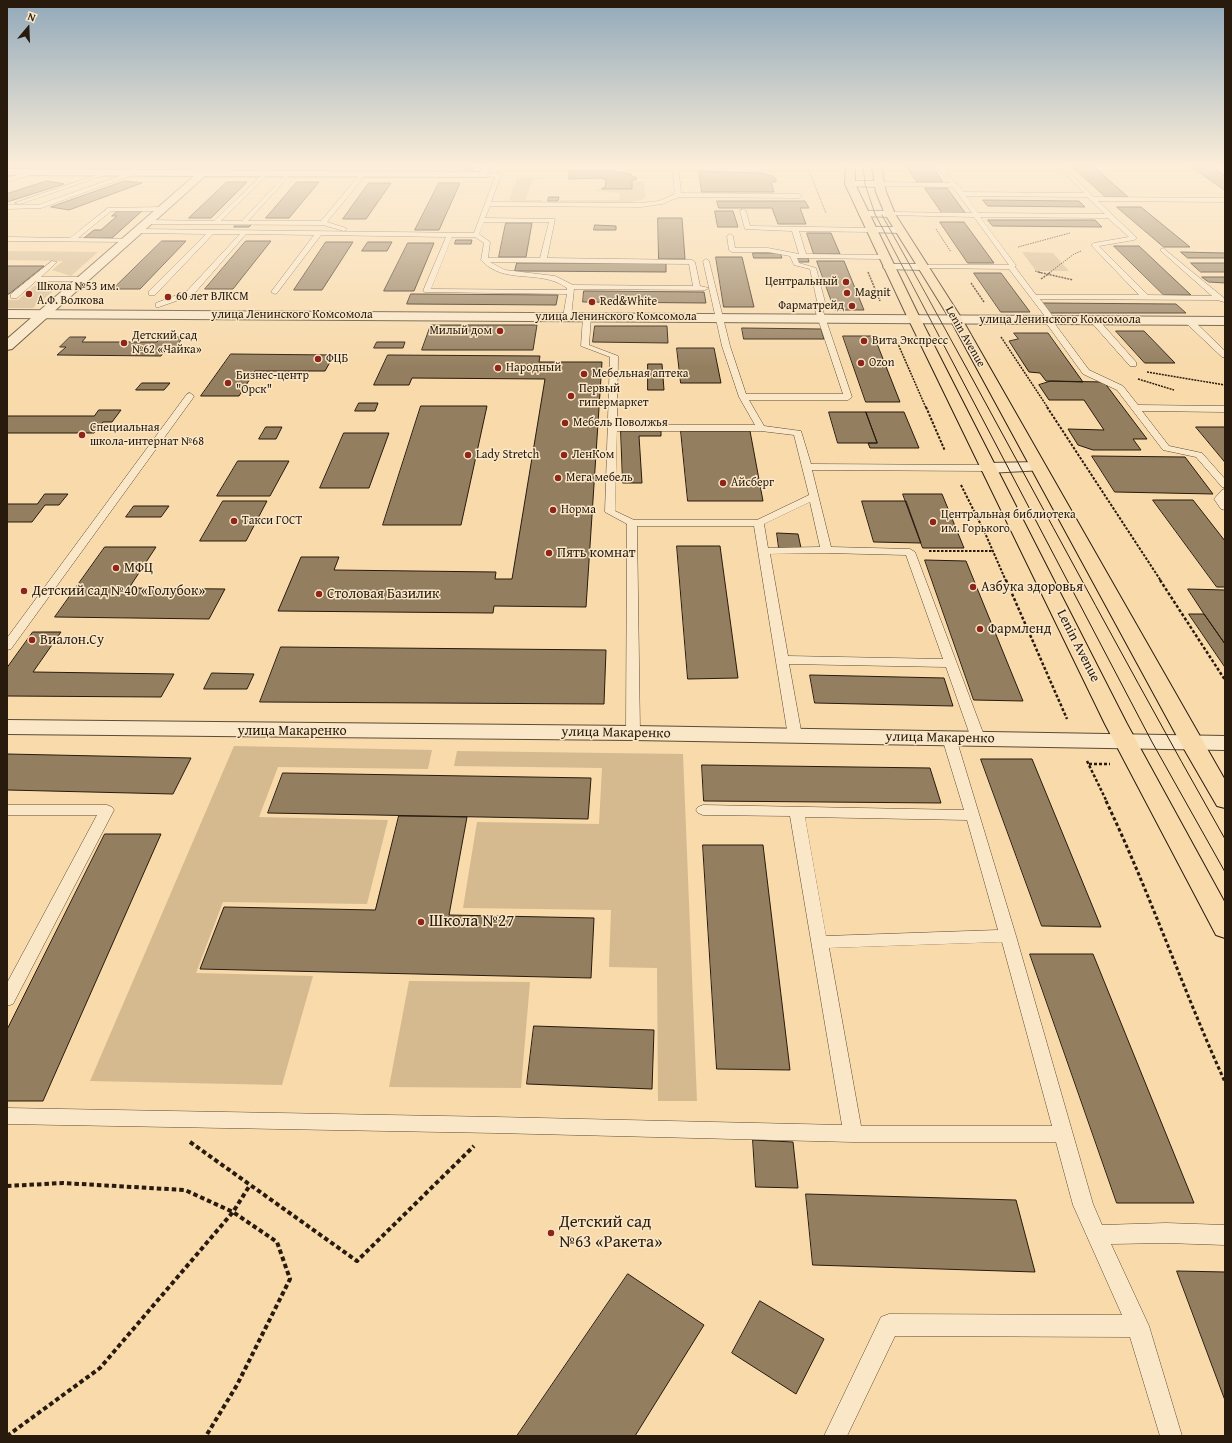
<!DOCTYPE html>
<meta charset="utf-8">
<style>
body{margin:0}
#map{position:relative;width:1232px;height:1443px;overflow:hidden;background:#f8daab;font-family:"Gentium Book Plus",serif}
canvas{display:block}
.frame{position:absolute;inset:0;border:8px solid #281b0e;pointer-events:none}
.north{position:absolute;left:8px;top:8px;width:40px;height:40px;-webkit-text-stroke:3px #fae7c8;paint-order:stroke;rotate:19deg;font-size:11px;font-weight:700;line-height:16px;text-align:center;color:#281b0e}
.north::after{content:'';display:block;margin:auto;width:14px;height:18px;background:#281b0e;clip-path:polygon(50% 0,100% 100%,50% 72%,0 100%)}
</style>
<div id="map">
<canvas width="1232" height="1443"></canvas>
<div class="frame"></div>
<div class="north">N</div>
</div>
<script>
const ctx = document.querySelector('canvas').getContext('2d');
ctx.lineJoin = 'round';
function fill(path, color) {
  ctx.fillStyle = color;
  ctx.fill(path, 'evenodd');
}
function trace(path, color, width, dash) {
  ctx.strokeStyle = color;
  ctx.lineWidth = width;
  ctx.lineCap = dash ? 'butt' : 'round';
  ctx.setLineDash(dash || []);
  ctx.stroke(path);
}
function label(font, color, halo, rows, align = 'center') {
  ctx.font = font + ' "Gentium Book Plus",serif';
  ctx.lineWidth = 3;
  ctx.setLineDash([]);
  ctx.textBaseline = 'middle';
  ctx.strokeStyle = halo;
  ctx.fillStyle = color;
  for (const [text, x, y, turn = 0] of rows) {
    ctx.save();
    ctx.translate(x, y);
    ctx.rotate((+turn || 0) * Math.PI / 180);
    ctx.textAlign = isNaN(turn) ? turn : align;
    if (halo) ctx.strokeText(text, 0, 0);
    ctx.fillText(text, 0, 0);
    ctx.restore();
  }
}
const green = new Path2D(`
 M7,166H463L461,170L7,168Z
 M517,177L543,178L542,179L532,180L526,200H542V202H517L509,200Z
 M632,182H644L645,198C635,206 575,203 560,202V200H618L620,198V193L597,191L596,189H632Z
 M7,251L98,252L71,276L52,270L63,261L7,260Z
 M1022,252L1053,253L1069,271H1036Z
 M64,282L33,308H7V300H18L34,286Z
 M234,746L432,750L428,769L278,767L259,817L388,820L367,904L223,902L196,973L313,976L282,1085L90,1081Z
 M457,751L683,754L697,1101H658L657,968L609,967L611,910L463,908L477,822L599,824L602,768L454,766Z
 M409,981L530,982L521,1088L389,1087Z`);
const building = new Path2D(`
 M466,166H474L473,170H464Z
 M907,166H932L943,182H917Z
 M1072,166H1093L1128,197H1106Z
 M1190,166H1211L1225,176V190Z
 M570,171H613L631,174L632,177H636V180H632V189H602V188H605L606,180L601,178L569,179Z
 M699,171L761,173L773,176L776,179V182H771L774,192H702Z
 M47,181L64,184L7,202V194Z
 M125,181L142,183L69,210L51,207Z
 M227,182H247L211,218H189Z
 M297,182H319L289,218H266Z
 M369,183H391L366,219H343Z
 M439,183H460L439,230H415Z
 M925,188H947L966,214H943Z
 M549,197H559L558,201H548Z
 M983,200L1079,201L1085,207L988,206Z
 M717,201H805L809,208H800L806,224H778L772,208H719Z
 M1117,207H1141L1190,247H1164Z
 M119,210H143L112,238H84L94,230H101L117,216H112Z
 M715,211H733L738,227H718Z
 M658,218H682L685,259H659Z
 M988,220H1095L1102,227L993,226Z
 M940,222H964L994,263H968Z
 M506,223H532L526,257H499Z
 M237,224H252L249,227H234Z
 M595,225L616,226V230H594Z
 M807,233H831L840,254H814Z
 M456,240H472L471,244H455Z
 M162,241H186L140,289H113Z
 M246,241H271L233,289H205Z
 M326,242H353L322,290H294Z
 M368,242H392L387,251H362Z
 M408,243H434L414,291H384Z
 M1114,246H1139L1191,295H1164Z
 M1181,252L1225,253V258H1188Z
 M753,253H780L782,258H754Z
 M716,257H742L754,307H724Z
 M797,258H808L809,262H799Z
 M817,261H844L864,310H835Z
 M517,263H666V272L515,271Z
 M1191,263H1225V272H1201Z
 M7,266H44L9,294H7Z
 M974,273H1001L1030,312H1001Z
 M1202,277H1225V283L1209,282Z
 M584,291L704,292L706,303L583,302Z
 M411,294L558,295L556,305L407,304Z
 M1043,303L1176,304L1186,313H1050Z
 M431,325H537L533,350H422Z
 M595,326H667L668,343L593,342Z
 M742,328L821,329L824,339H744Z
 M1116,331H1144L1175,363H1145Z
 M1014,333H1048L1083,382L1046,381L1040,373L1029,372L1009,341L1018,339Z
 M843,336H874L900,402H866Z
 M70,337H86L82,342H157L161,337H183L176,347H168L161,356L57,355L66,347H60Z
 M377,342H405L403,348H374Z
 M677,348H714L721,383H681Z
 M231,354L334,355L325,371H255L239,396H201Z
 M388,355L540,356L539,362H602L586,607L494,606L493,613L278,611L301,557H339L334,570L496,572L495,579H512L545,379L412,378L409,385H374Z
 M648,364H662L664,390H648Z
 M1051,381L1104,382L1147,439H1133L1141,450H1093L1078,445L1068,429L1104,430L1084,400H1049L1039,385Z
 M142,383H170L164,390H136Z
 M359,403H378L375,411H355Z
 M421,406H487L461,525H383Z
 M99,410H121L112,422H103L94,433H7V416H94Z
 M829,412H866L877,443H838Z
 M866,412H904L919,448H870L868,443H877Z
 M266,427H282L276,439H259Z
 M1196,427H1225V462Z
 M621,431H661V436H639L642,483H623Z
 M681,431H750L763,501H688Z
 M344,433H389L369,488H320Z
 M1092,456L1185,457L1213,494L1115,492Z
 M238,461H289L270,496H217Z
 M45,494H68L59,505H45L32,522H7V504H37Z
 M903,494H942L964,548H923Z
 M1153,500H1193L1225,541V587H1217Z
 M223,501H267L246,541H200Z
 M862,501H906L921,543L874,542Z
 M134,506H169L161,517H126Z
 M777,533L798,534L801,548H779Z
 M677,546H720L738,678L688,679Z
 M105,547H156L129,588L225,589L209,619L55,617Z
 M925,560L966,561L1023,701L974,700Z
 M1188,589L1225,590V644L1204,614Z
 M1189,614H1204L1225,644V667Z
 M33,632H61L33,672L174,674L161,697L7,696V668Z
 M281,647L606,650L604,704L260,702Z
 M212,673L254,674L247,689H204Z
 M810,675L944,678L953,706L815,703Z
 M7,754L191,758L173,794L7,790Z
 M981,759H1032L1101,927L1042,926Z
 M702,765L930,768L941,803L704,801Z
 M283,773L591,778L588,819L268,813Z
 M399,816L467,817L449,915L594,918L591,978L200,969L224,907L375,910Z
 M105,834H161L43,1101H7V1030Z
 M703,845H763L790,1070L717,1069Z
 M1030,954H1093L1194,1203H1117Z
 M534,1026L654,1030L652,1089L527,1084Z
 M753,1140L793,1142L798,1188L756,1187Z
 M806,1194L1016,1200L1035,1272L813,1265Z
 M1177,1271L1225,1272V1400Z
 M628,1274L704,1325L635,1436H517Z
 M760,1301L824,1339L796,1394L732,1353Z`);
const pathFar5 = new Path2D(`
 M807,166L826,213
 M936,229L951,252
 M1018,247L1070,233
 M1035,271L1042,273
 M1049,273L1074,254L1081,251`);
const pathFar4 = new Path2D(`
 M868,272L880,301
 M1038,272L1073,280
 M1041,279L1051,272
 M971,283L984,302
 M895,337L926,408
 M1001,337L1048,408
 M1147,372L1225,385
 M1138,379L1174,390`);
const pathFar3 = new Path2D(`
 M926,407L945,451
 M1047,407L1161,581
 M961,485L985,533L1006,581
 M929,551H993`);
const pathFar2 = new Path2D(`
 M1006,580L1067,719
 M1160,580L1225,680
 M1087,761L1107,802
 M1089,764H1110`);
const pathFar1 = new Path2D(`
 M1106,801C1150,893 1183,990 1225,1082`);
const path = new Path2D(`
 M190,1142L357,1261L474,1146
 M7,1186L63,1183L185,1190L233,1212L277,1242L290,1279L237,1385L206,1436
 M7,1436L100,1368L233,1212L250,1185`);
const service = new Path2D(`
 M672,166H678L681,193L799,194L802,196L799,198L679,197L662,204L641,207L490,206L485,218L555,219L547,258L692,260L695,262L700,286L709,288L705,290L574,289L571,317L567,319L563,317L567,294L425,292L423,291L446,237L321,235L277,293L275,294L271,292L314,235L246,234L193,295L159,307H156V303L187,291L240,234H213L155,295H149V291L206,234L139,233L136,231L139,229L474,233L495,177L482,176V174L498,173L501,175L491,202L641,203L659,201L675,194ZM484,222H549L540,258H488L490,242L479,234ZM452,237H475L484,243L481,260C505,286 539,268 567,288V290L431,289ZM490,262L689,264L693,286L573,285L555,276L505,270Z
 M935,166H941L964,192L1084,193L1057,166H1063L1094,197L1225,198V202L1098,201L1137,238L1134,240L1099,246L1148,295L1212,296L1161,251V249L1163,248L1224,298V302L1217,300L1040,299L1052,315V320L1089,370L1123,386L1138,405L1225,406V412L1142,411L1169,446L1202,453L1225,479V488L1222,487L1196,457L1163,450L1117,390L1083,374L1044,320V315L1009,269L921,268V266L923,265H1009L974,217L888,215L887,214L890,212L972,213L953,187L879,186L876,184L879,182L950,183ZM966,196L1087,197L1105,214L978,213ZM980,217L1108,218L1129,237L1094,243L1091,245L1139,295H1036L1015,267L1016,265L1015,264Z
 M32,171L35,173L34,174L7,182V178Z
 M134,171L136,172V174L41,208L7,209V205H38Z
 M105,172L110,173L20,204L15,203Z
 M265,172L267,173V175L221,221H242L288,172L290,173V175L248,221H321L361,173L366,174L327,222L346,228L347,229L344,231L323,225L148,224L145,222L148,220L214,221Z
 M108,208L162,207L165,209L162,211H111L78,238L131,239L132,240L129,242L7,241V237L70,238Z
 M743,209L746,211L750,226L872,228L875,230L872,232L799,231L806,254L884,255L887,257L884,259L797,258L799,263L816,268L825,302L821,305L852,397L848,400H749L764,426L801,431L811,464L988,465L993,468L988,471L812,470L831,547L910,549L915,552L985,738L983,741L978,742L973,741L971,738L946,667L789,664L802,736L800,739L795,740L790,739L788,736L754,526H637L640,733L638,736L633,737L628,736L626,733L627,524L605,512L610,357L581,346L583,317L587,315L591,317L589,345L618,356L617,425H755L739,397L722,346L703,261L706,259L709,261L730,346L746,394H843L813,304L817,301L810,269L794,265L790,256L768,252H732L729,250L727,236L730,234L733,236L735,248H768L799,254L792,231L745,229L740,211ZM617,431H761L794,435L809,495L757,520H634L615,511ZM810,502L820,547L768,548L764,524ZM826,553L906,555L943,659L788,656L770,554Z
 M52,261L57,262L41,277H84L87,279L84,281H36L17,298H11V294Z
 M1091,318H1097L1136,362V366H1130L1091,322Z
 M1186,319H1192L1225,351V357H1222L1186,323Z
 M190,393L194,396L193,398L11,649L7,650V638L187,394Z
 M1225,489V510L1221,509L1214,499L1222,490Z
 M949,734L954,735L956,738L1016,936L1093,1204L1102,1225L1166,1223L1225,1225V1245L1166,1243L1111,1244L1149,1326L1182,1436H1160L1130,1337L895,1336L847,1436H824L881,1317L889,1314L1122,1315L1073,1205L1056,1142H853L496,1133L7,1124V1108L496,1117L842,1125L790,816L703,815L698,813L696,810L698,807L703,805L964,810L942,738L944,735ZM805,817L967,820L998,930L826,936ZM1002,942L1052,1126H861L829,948Z
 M7,805H107L112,807L114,810L13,1004L7,1006V983L97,815H7Z`);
const minor = new Path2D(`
 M483,166H492L487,177L205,176L12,349L7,350V339L194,176L7,175V169L480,172Z
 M850,181H879L884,184L879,187L847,186L845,184Z
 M864,211H890L895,214L890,217L860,216L859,214L860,212Z
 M872,227H900L905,230L900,233L868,232L867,230Z
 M889,264H923L927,265L929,267L927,269L923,270L885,269L883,267L885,265Z
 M1038,462L1044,464L1046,467L1044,470L988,473L982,471L980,468L982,465L988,463Z`);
const tertiary = new Path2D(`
 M7,310L1225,317V325L7,318Z
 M7,720L633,726L1225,736V750L633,740L7,734Z`);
const primary = new Path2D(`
 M846,166H855V184L917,312L1127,724L1225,903V938L1216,935L1105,724L905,312L845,184Z
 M872,166H881L886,192L895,214L962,319L1225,780V808L1217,806L1180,742L950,319L885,214L876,192Z`);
const tram = new Path2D(`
 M863,166L865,184L875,214L1152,742L1225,872
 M882,215C998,422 1108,633 1225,839`);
const markers = [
 [846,282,4,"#8f2418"],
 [847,293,4,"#8f2418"],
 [29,294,4,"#8f2418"],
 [168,297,4,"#8f2418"],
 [592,302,4,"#8f2418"],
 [852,306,4,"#8f2418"],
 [500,331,4,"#8f2418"],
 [864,341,4,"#8f2418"],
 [124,343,4,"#8f2418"],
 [318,359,4,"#8f2418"],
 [861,363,4,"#8f2418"],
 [498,368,4,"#8f2418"],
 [584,374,4,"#8f2418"],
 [228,383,4,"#8f2418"],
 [571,396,4,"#8f2418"],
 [565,423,4,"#8f2418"],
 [82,435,4,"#8f2418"],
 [468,455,4,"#8f2418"],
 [564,455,4,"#8f2418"],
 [558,478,4,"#8f2418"],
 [723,483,4,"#8f2418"],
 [553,510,4,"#8f2418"],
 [234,521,4,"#8f2418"],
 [933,522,4,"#8f2418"],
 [549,553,4,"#8f2418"],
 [116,568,4,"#8f2418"],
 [973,587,4,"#8f2418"],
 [24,591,4,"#8f2418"],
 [319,594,4,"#8f2418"],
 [980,629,4,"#8f2418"],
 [32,640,4,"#8f2418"],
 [421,922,4,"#8f2418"],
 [551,1233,4,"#8f2418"]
];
const farPoinames = [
 ["Центральный",838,282,"right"],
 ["Школа №53 им.",37,287],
 ["А.Ф. Волкова",37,301],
 ["Magnit",855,293],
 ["60 лет ВЛКСМ",176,297],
 ["Red&White",600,302],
 ["Фарматрейд",844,306,"right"],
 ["Милый дом",492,331,"right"],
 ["Детский сад",132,336],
 ["№62 «Чайка»",132,350],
 ["Вита Экспресс",872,341],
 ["ФЦБ",326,359],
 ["Ozon",869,363],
 ["Народный",506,368],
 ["Мебельная аптека",592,374],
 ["Бизнес-центр",236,376],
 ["\"Орск\"",236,390],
 ["Первый",579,389],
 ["гипермаркет",579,403],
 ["Мебель Поволжья",573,423],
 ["Специальная",90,428],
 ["школа-интернат №68",90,442],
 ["Lady Stretch",476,455],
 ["ЛенКом",572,455],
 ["Мега мебель",566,478],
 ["Айсберг",731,483],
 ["Норма",561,510],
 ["Центральная библиотека",941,515],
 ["им. Горького",941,529],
 ["Такси ГОСТ",242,521]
];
const farStreetnames = [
 ["улица Ленинского Комсомола",292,315],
 ["улица Ленинского Комсомола",616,317],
 ["улица Ленинского Комсомола",1060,320],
 ["Lenin Avenue",965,337,60]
];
const poiNames = [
 ["Пять комнат",557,553],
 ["МФЦ",124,568],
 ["Азбука здоровья",981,587],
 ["Детский сад №40 «Голубок»",32,591],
 ["Столовая Базилик",327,594],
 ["Фармленд",988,629],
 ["Виалон.Су",40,640]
];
const streetNames = [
 ["Lenin Avenue",1078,646,63],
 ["улица Макаренко",292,731],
 ["улица Макаренко",616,733,1],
 ["улица Макаренко",940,738,1]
];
const nearPoinames = [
 ["Школа №27",429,922],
 ["Детский сад",559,1223],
 ["№63 «Ракета»",559,1243]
];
fill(green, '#d5ba90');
fill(building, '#947e60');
trace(building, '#281b0e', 1);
trace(service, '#5c4b35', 1);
trace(minor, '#5c4b35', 2);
trace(tertiary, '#5c4b35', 2);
trace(primary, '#281b0e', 2);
trace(pathFar5, '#281b0e', 1, [1.5, 1]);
trace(pathFar4, '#281b0e', 1.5, [2, 1]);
trace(pathFar3, '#281b0e', 2, [2.5, 1.5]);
trace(pathFar2, '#281b0e', 2.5, [3, 2]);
trace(pathFar1, '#281b0e', 3, [3.5, 2.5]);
trace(path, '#281b0e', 4, [4.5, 3]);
fill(service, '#fae7c8');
fill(minor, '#fae7c8');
fill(tertiary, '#fae7c8');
fill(primary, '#f8daab');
trace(tram, '#281b0e', 1);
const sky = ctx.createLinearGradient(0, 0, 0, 368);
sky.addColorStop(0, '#92a9ba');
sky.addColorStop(0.45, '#fceed9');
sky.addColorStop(1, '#fceed900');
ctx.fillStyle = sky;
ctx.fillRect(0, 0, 1232, 368);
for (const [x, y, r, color] of markers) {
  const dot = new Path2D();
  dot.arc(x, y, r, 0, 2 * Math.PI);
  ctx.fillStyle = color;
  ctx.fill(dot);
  trace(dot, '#fae7c8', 1.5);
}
label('12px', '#281b0e', '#fae7c8', farPoinames, 'left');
label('12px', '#281b0e', '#fae7c8', farStreetnames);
label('14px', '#281b0e', '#fae7c8', poiNames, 'left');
label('14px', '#281b0e', '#fae7c8', streetNames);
label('17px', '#281b0e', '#fae7c8', nearPoinames, 'left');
</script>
